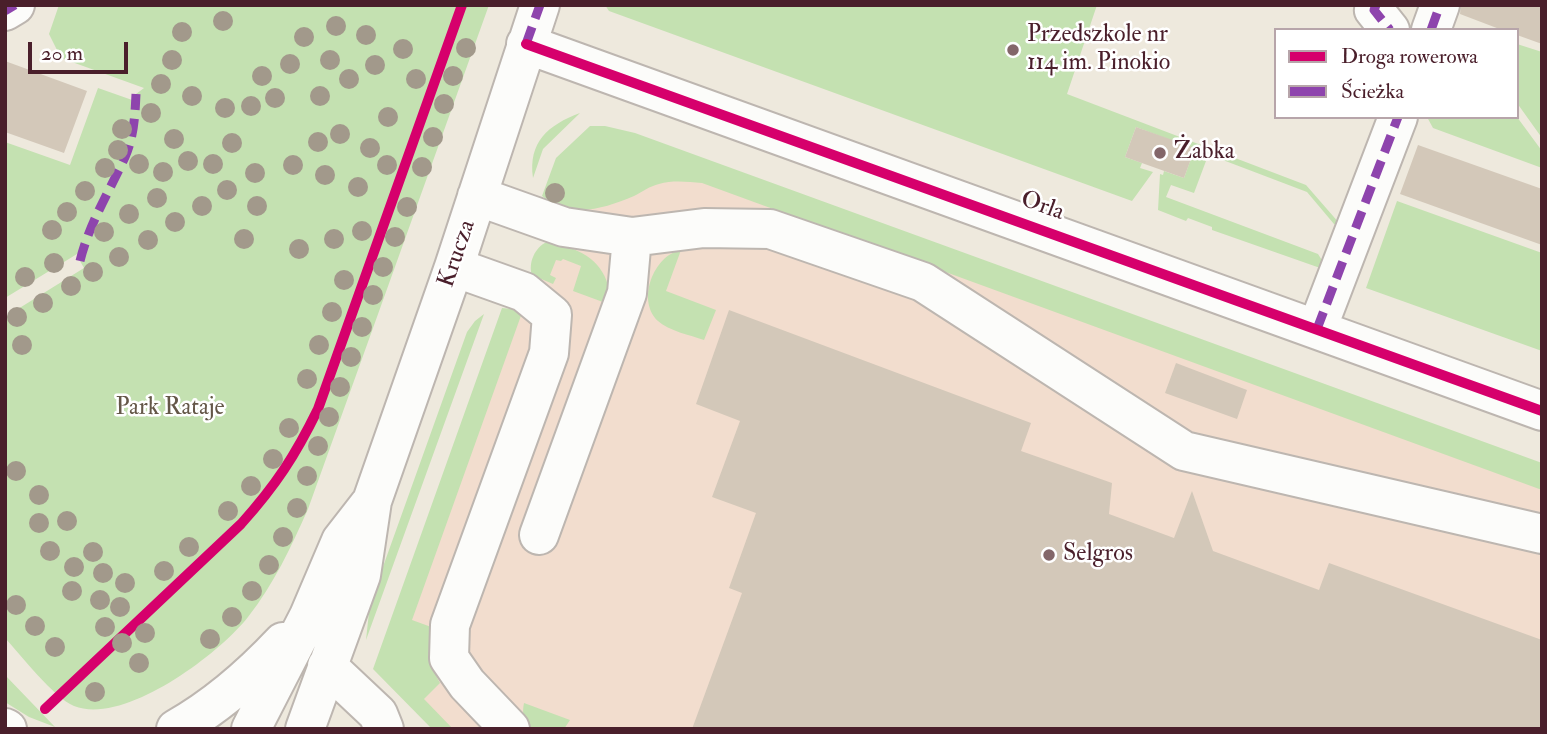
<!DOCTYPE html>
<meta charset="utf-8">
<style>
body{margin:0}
#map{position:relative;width:1547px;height:734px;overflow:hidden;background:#eee9dd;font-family:"IM FELL Double Pica",serif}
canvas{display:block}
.frame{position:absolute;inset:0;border:7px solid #4a1f2b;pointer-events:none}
.legend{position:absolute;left:1274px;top:28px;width:245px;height:91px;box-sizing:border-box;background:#fff;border:2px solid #b7a5aa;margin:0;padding:9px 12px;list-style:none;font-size:21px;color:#4a1f2b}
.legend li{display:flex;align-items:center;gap:14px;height:35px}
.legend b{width:35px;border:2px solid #b7a5aa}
.scale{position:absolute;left:28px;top:42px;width:100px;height:32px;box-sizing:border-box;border:4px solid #4a1f2b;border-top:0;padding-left:9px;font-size:21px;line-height:24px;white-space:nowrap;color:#4a1f2b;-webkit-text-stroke:5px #fff;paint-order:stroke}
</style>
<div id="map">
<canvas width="1547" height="734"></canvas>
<div class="frame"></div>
<ul class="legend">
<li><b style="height:9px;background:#d6006c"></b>Droga rowerowa</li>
<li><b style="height:9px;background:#8e44ad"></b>Ścieżka</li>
</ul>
<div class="scale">20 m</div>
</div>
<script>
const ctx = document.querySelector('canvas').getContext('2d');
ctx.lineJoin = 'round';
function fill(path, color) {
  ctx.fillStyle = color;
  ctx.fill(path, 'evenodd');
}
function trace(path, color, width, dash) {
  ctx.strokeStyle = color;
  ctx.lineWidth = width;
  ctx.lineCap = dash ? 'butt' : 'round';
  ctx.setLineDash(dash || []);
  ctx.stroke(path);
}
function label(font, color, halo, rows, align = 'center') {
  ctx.font = font + ' "IM FELL Double Pica",serif';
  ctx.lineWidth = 5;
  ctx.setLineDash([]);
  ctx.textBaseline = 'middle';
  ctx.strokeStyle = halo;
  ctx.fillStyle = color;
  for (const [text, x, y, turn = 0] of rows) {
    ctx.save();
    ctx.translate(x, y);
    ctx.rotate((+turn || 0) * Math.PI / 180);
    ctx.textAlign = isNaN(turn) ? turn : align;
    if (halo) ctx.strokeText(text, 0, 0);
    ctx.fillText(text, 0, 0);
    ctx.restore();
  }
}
const built = new Path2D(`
 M607,136L1542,478V729H440L384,672L540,250L553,255Z`);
const green = new Path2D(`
 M59,5H489L308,509C291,547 274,584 248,617C219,654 124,726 74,706C54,698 21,655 5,638V317L84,268L80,261L82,251L5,298V142L70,165L98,88L135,101L136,94L144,88L61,58L49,34Z
 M605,5H1097L1067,94L1306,185L1340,224L1339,226L1334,224L1307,192L1136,127L1125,157L1142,163L1140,168L1153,172L1132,201L609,11Z
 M1517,44L1542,52V138L1517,103Z
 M580,113L543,149L533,178C528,142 548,125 580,113Z
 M1427,117H1517L1542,151V168L1433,128Z
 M590,126H605L635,133L1542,463V490L702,183C688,182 673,180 659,184C650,186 642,192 634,196C603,209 571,219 542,196L556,158Z
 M1192,156L1206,161L1194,193L1171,185L1166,197L1318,254L1325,265L1323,269L1212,230V227L1188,218L1186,221L1158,210L1160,174L1163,175L1164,171L1184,178Z
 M1397,201L1542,253V351L1366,288Z
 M547,242C555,242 561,245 568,247C597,257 610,275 611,305L573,291L581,266L563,259L561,261L556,260L550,275L556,278L553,284L532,275C528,263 535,247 547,242Z
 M681,250L666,291L716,310L704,340C690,335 669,331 658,321C636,300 654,255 681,250Z
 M502,308L523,310L412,620L434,628C428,649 429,664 440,683L424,699L453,729H432L373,669Z
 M484,314L366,640L370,603L467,332L475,321Z
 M5,675L55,727L29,717L5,702Z
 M524,703L570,720L564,729H530C523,720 522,713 524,703Z`);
const building = new Path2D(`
 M1461,5H1542V44L1517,35V30H1502L1460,14Z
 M5,61L87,91L64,153L5,132Z
 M1136,127L1195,148L1184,178L1125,157Z
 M1418,145L1542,189V245L1400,194Z
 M729,310L1031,423L1021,451L1112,483L1109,514L1174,538L1192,491L1213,551L1319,590L1329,563L1542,640V729H692L742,593L729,588L756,513L712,497L740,421L696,404Z
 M1176,363L1247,390L1237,419L1165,393Z`);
const minor = new Path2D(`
 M1376,5L1374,10L1390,30
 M5,11L15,5
 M1431,30L1440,5
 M526,44L1542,411
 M477,196L564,227L632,237L704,228L770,229L923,282L1184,451L1542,534
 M454,267L524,292L552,315L549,353L450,625L449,658L467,684L510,729
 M1317,329L1398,117
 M539,535L627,293L632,237
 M327,666L378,714L384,729
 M5,728L7,729
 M176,729C217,706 251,676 283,642
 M251,729L309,616L341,541L369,505
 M305,729L361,575L372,501L454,267L540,5`);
const quiet = new Path2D(`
 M1376,5L1374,10L1390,30
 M5,11L15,5
 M1431,30L1440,5
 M526,44L540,5
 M80,261C89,224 109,192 125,157C134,137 135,115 136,94
 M1317,329L1398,117`);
const cycleway = new Path2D(`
 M526,44L1542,411
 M45,709L241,524C276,485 295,456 318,409L462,5`);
const trees = [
 [223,21],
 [336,26],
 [182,32],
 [366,35],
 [304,37],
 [466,48],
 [403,49],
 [172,60],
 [330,60],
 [290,64],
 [375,65],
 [262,76],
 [453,76],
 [349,79],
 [416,79],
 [161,84],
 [192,96],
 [320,96],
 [275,98],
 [444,104],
 [251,106],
 [225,108],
 [151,113],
 [388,117],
 [122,129],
 [340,134],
 [433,137],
 [174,139],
 [318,142],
 [232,143],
 [370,148],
 [118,150],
 [188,161],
 [139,164],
 [213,164],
 [293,165],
 [387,165],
 [422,167],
 [105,168],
 [163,172],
 [255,173],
 [325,175],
 [358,187],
 [227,190],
 [85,191],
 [555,193],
 [157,198],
 [202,206],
 [257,206],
 [407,207],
 [67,212],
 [129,214],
 [175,222],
 [52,230],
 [362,231],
 [104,232],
 [395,237],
 [244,239],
 [334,239],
 [148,240],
 [299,249],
 [119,257],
 [54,263],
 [383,267],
 [93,272],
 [25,277],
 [344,280],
 [71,286],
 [373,295],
 [43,303],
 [332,312],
 [17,317],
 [362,327],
 [22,345],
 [319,345],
 [351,357],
 [307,379],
 [340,387],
 [329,417],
 [289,428],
 [318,446],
 [273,459],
 [16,471],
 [307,476],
 [251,486],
 [39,495],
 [297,508],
 [228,511],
 [67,521],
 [39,523],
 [283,537],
 [189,547],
 [50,551],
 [93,552],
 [269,565],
 [74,567],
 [164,571],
 [103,573],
 [125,583],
 [72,591],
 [252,591],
 [100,600],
 [16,605],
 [120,607],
 [232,617],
 [35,626],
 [105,627],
 [145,633],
 [210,639],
 [122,643],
 [55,647],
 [139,663],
 [95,692]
];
const markers = [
 [1013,50,7,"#836669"],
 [1160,153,7,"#836669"],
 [1049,555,7,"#836669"]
];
const poiNames = [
 ["Przedszkole nr",1027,36],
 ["114 im. Pinokio",1027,64],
 ["Żabka",1174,153],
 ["Selgros",1063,555]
];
const streetNames = [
 ["Orla",1042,207,20],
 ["Krucza",458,254,-71]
];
const parkNames = [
 ["Park Rataje",170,409]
];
fill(built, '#f2ddce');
fill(green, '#c4e1b1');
fill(building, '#d3c8b9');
trace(minor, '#bdb6b0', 42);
trace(minor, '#fcfcfa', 38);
trace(quiet, '#8e44ad', 9, [18, 9]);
trace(cycleway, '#d6006c', 10);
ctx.fillStyle = '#a2998b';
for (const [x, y] of trees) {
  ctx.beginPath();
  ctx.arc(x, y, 10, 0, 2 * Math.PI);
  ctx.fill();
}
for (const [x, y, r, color] of markers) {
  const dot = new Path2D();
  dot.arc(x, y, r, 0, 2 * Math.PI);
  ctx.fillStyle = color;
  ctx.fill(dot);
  trace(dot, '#fff', 2.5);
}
label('24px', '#4a1f2b', '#fff', poiNames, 'left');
label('24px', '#4a1f2b', '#fff', streetNames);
label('24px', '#645748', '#fff', parkNames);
</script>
